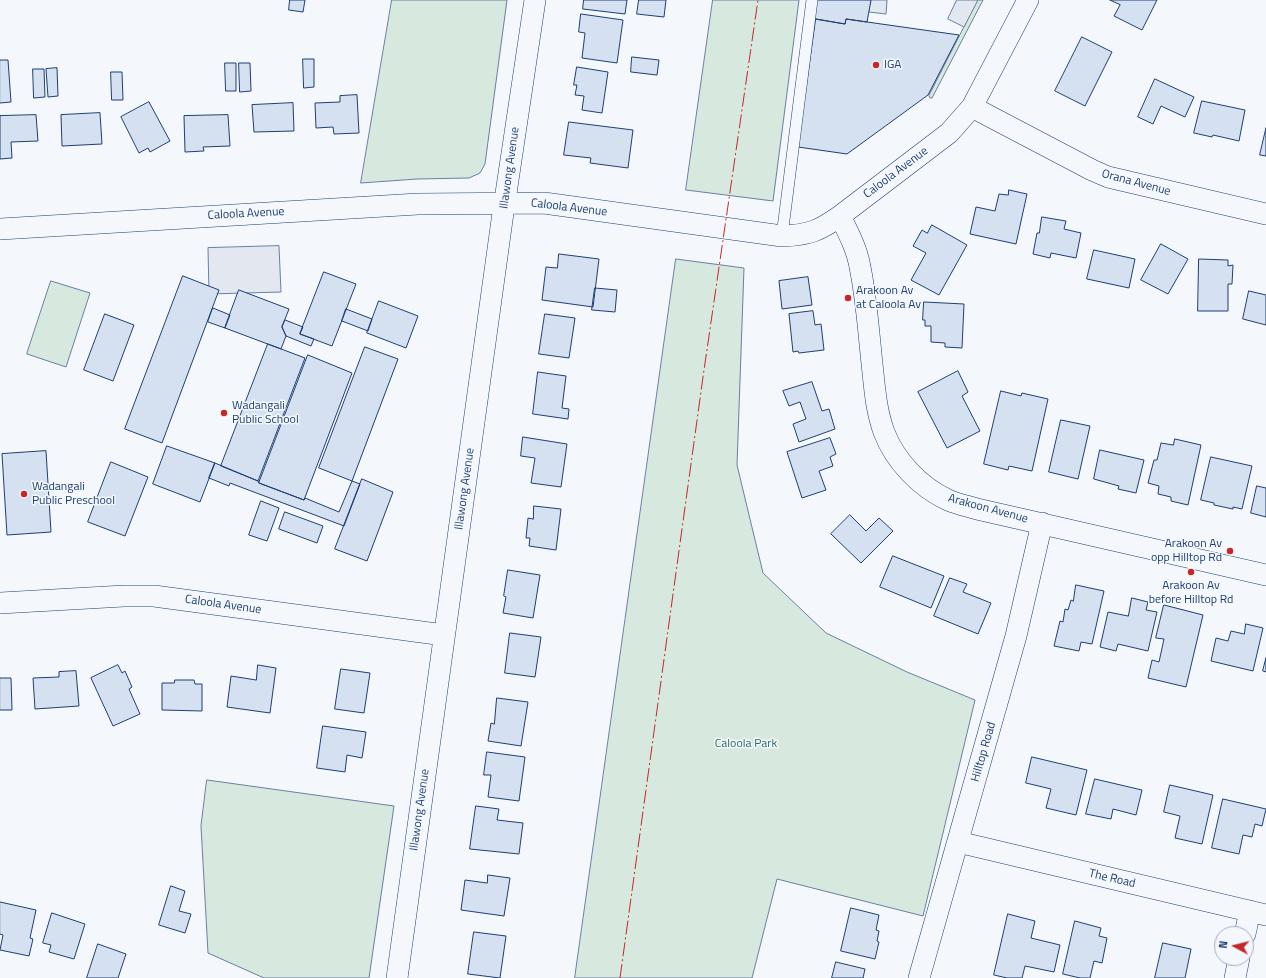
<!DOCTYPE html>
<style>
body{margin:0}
#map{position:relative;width:1266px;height:978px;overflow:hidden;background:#f4f7fb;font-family:"Titillium Web",sans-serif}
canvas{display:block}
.north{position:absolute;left:1214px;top:926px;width:40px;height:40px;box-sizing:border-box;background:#f4f7fb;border:1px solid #9eadc5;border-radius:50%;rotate:277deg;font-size:11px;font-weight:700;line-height:16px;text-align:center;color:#1d3f73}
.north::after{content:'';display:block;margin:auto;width:14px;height:18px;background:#c62828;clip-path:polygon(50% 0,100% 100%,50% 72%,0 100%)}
</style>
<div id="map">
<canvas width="1266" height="978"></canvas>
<div class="north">N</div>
</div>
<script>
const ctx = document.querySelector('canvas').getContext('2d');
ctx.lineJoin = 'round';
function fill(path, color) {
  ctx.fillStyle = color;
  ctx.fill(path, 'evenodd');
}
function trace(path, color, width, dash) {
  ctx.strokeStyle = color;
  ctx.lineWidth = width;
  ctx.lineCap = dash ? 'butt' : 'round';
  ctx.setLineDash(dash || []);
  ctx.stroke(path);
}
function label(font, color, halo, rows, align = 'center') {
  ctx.font = font + ' "Titillium Web",sans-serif';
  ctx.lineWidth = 3;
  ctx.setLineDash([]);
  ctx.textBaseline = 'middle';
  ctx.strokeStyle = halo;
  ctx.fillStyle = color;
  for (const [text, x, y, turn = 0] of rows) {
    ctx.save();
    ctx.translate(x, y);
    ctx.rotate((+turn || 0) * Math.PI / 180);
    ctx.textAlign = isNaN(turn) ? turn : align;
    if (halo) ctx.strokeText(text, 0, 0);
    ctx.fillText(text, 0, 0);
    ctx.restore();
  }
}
const green = new Path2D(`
 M392,0H507L485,164L480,173L469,178L417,179L361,183Z
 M713,0H799L773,201L686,190Z
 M978,0H983L932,98H930L929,96Z
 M676,259L744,268L737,465L763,573L826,633L907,672L975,700L923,916L777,879L752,978H575Z
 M51,281L90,293L66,367L27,354Z
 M207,780L394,806L369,978H264L208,953L201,826Z`);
const parking = new Path2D(`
 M871,0H887L886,14L869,12Z
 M957,0H978L964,27L948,19Z
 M279,246L281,292L209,294L208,248Z`);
const building = new Path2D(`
 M290,0H305L303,12L289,10Z
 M584,0H627L625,14L583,9Z
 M639,0H666L664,17L637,14Z
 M817,0H871L867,22L846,19L845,24L815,19Z
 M1110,0H1157L1142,30L1114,16L1120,5Z
 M581,14L623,20L617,63L582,58L585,33L579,32Z
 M816,19L845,24L846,19L959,35L928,95L847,154L798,147Z
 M1082,37L1112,52L1085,106L1055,91Z
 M632,57L659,60L657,75L631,72Z
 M303,59H314V87L304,88Z
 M0,60H8L11,102L0,103Z
 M225,63H236V91H226Z
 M239,63H250L251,91L240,92Z
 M577,67L608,72L602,113L582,110L584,96L575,95L577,85H574Z
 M57,68L58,96L48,97L46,69Z
 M33,69H44L45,97L34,98Z
 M111,72H122L123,100H112Z
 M1155,79L1194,97L1185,117L1161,106L1153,124L1138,117Z
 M357,95L359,133L334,134L333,127L316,128L315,103L340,102V96Z
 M1202,101L1245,110L1239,141L1213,135L1212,137L1194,133Z
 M149,102L170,141L150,152L148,148L139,153L121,117Z
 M293,103L294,131L254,132L252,105Z
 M100,113L102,144L62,146L61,115Z
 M36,115L38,141L11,142L12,158L0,159V116Z
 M228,115L230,146L203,147L204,151L185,152L184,116Z
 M569,122L633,130L628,168L590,163L591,158L564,155Z
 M1266,128V156L1260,155Z
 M1009,190L1027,194L1016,244L970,234L976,207L995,211L999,194L1008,195Z
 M1042,217L1066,221L1064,229L1081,233L1076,258L1051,253L1050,258L1033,254L1037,233H1039Z
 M932,225L967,245L939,295L911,280L926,253L913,246L922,230L927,233Z
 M1161,244L1188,259L1168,294L1141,280Z
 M1094,250L1135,259L1129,288L1087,279Z
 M559,254L599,259L593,307L542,300L546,267L557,268Z
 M1199,259L1228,260V266L1233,265L1232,284H1228V311H1198Z
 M324,272L356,284L332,346L300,334Z
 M183,276L219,290L162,443L125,429Z
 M808,277L812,305L782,309L779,281Z
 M595,288L617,290L615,312L592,310Z
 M239,290L289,309L282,327L286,336L281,349L225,328Z
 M1249,291L1266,295V325L1243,319Z
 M379,301L418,316L406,348L367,333Z
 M924,302L964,304L962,348L945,347V343L931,342V326H925V320H923Z
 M213,308L230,315L225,328L208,322Z
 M346,309L372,319L368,331L342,321Z
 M813,311L815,325L821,324L824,350L799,353L798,351L793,352L789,314Z
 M105,314L134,325L113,381L84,370Z
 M545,314L575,318L569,358L539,354Z
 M285,320L303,327L300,334L314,339L311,346L286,336L282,327Z
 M268,344L305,358L258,481L221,466Z
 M365,347L398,359L352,481L319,468Z
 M308,355L352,373L304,500L259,483Z
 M958,371L968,392L962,396L980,431L947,448L918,392Z
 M538,372L566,376L562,408L569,409L568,419L533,414Z
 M812,382L822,411L829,409L835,429L799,442L793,424L806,419L800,402L789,406L783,391Z
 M1001,391L1021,396L1022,393L1048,399L1032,471L1009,466L1008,470L984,464Z
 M1061,420L1090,426L1078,479L1049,472Z
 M523,437L567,444L561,487L531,483L535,458L521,456Z
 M830,438L836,454L830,457L833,466L819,471L826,490L802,498L787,452Z
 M1175,439L1201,445L1188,505L1171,501V497L1158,494L1159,486L1148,483L1154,460H1157L1161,443L1173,445Z
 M167,446L215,463L200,502L153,484Z
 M1100,450L1144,460L1136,493L1118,489L1119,486L1094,479Z
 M46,451L51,532L7,535L2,454Z
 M1211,457L1252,466L1242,509L1233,507V509L1214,505V503L1201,500Z
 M111,462L148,477L125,536L88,522Z
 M215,463L258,481L259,483L304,500L305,498L339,512L352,481L360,484L344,526L230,483L229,486L209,478Z
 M362,479L393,492L367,561L335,549Z
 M1257,486L1266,488V517L1251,513Z
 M261,501L279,508L267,541L249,535Z
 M534,506L561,509L556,550L529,546L530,538H526L528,518L533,519Z
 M285,512L323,526L317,543L279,529Z
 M850,515L866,531L879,518L893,531L861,563L831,534Z
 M893,556L944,576L931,608L880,587Z
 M508,570L540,575L533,618L503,613L506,597L504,596Z
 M950,578L967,584L963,592L991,603L978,634L934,616Z
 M1076,585L1104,591L1092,644L1081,642L1079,651L1054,646L1060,621L1063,622L1065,609L1068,610L1071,600L1073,601Z
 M1132,598L1148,602L1146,610L1157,612L1148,651L1118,644L1116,651L1100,647L1108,612L1128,616Z
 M1164,605L1203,615L1186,687L1148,678L1152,660L1159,662L1164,639L1156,638Z
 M1246,624L1263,628L1253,671L1211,661L1216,638L1228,641L1231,631L1244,634Z
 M510,633L541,637L535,677L505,673Z
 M1266,658V672L1263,671Z
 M118,665L122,673L125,671L132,687L129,689L140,714L113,726L91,678Z
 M258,665L276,668L270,713L227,707L231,676L256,680Z
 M341,669L370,673L364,713L335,709Z
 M76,671L79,706L35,709L33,678L59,677V672Z
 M0,678H11L12,710H0Z
 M175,680H194L195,684H202V711L162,710V683H174Z
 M497,698L528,702L521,746L488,741L491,723L494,724Z
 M323,726L366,732L362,758L347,755L345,772L317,768Z
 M487,752L525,757L519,801L488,797L491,775H484Z
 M1032,757L1087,770L1076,815L1046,808L1051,789L1026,783Z
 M1095,779L1142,790L1136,815L1113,809L1111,819L1086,814Z
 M1170,785L1213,795L1202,844L1175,838L1180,816L1164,812Z
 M1223,799L1266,809L1262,826L1255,824L1252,837L1243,835L1239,854L1212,848Z
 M476,806L499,809L497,820L523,823L519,854L470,849Z
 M488,875L510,878L504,916L461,910L465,880L487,883Z
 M171,886L185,891L179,911L191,914L185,933L159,925Z
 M0,902L36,910L30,938L33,939L29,956L0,950L3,935L0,934Z
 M851,908L879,915L876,930L879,931L877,941L879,942L875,959L841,951Z
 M52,913L85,924L74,959L49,952L51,945L43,943Z
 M1008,914L1035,921L1031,938L1060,945L1054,972L1025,966L1022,978H1007L994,975Z
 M1075,921L1101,928L1099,936L1107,938L1102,963L1094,961L1090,978H1080L1063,974Z
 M474,932L506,936L500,978L468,974Z
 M1163,943L1191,949L1185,978H1155Z
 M98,944L126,954L118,978H87Z
 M836,962L865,969L863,978H832Z`);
const lane = new Path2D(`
 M782,236L812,0`);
const street = new Path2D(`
 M972,107L1092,170L1108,177L1266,214
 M840,216C848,232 857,249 860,267C867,301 869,338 873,373C875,393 877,413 884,432C895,461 920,487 948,500C957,504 967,506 977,509L1266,575
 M0,229L418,204L544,203L782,236C809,235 819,231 840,216L949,133L972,107L1028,0
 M0,603L124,596H154L444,635
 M958,842L1266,915
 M1245,934L1250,911
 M397,978L502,220L535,0
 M919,978L1016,636L1042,523
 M1235,978L1239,958`);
const power = new Path2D(`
 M620,978L703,377L758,0`);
const markers = [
 [876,65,4,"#c62828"],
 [848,298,4,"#c62828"],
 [224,413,4,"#c62828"],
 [24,494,4,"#c62828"],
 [1230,551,4,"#c62828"],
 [1191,572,4,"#c62828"]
];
const poiNames = [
 ["IGA",884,65],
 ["Arakoon Av",856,291],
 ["at Caloola Av",856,305],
 ["Wadangali",232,406],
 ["Public School",232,420],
 ["Wadangali",32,487],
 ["Public Preschool",32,501],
 ["Arakoon Av",1222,544,"right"],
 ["opp Hilltop Rd",1222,558,"right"],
 ["Arakoon Av",1191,586,"center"],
 ["before Hilltop Rd",1191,600,"center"]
];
const streetNames = [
 ["Illawong Avenue",510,168,-82],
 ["Caloola Avenue",896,173,-37],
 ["Orana Avenue",1136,183,15],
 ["Caloola Avenue",569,208,7],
 ["Caloola Avenue",246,214,-3],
 ["Illawong Avenue",465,489,-82],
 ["Arakoon Avenue",988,509,15],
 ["Caloola Avenue",223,605,8],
 ["Hilltop Road",984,752,-74],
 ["Illawong Avenue",420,810,-82],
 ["The Road",1112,879,13]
];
const parkNames = [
 ["Caloola Park",746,744]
];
fill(green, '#d7e8df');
trace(green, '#687fa3', 1);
fill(parking, '#e3e8f0');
trace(parking, '#687fa3', 1);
fill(building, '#d5e0f0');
trace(building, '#1d3f73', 1);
trace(lane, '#1d3f73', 12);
trace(street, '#1d3f73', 22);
trace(lane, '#f4f7fb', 11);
trace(street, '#f4f7fb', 21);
trace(power, '#c62828', 1, [14, 3, 2, 3]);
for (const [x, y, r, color] of markers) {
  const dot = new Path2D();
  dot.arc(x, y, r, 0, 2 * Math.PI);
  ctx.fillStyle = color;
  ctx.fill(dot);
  trace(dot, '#f4f7fb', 1.5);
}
label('12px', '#1d3f73', '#f4f7fb', poiNames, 'left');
label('12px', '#1d3f73', '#f4f7fb', streetNames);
label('12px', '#2c6c60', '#f4f7fb', parkNames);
</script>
